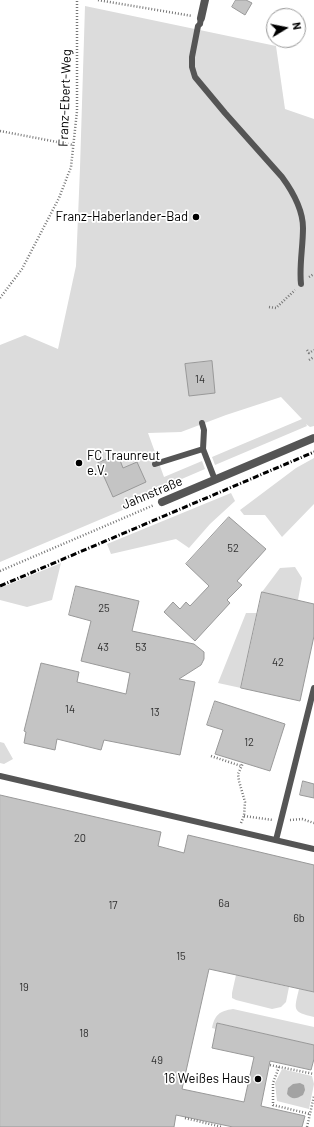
<!DOCTYPE html>
<meta charset="utf-8">
<style>
body{margin:0}
#map{position:relative;width:314px;height:1127px;overflow:hidden;background:#fff;font-family:Barlow,sans-serif}
canvas{display:block}
.north{position:absolute;left:266px;top:8px;width:40px;height:40px;box-sizing:border-box;background:#fff;border:1px solid #999;border-radius:50%;rotate:80deg;font-size:11px;font-weight:700;line-height:16px;text-align:center;color:#000}
.north::after{content:'';display:block;margin:auto;width:14px;height:18px;background:#000;clip-path:polygon(50% 0,100% 100%,50% 72%,0 100%)}
</style>
<div id="map">
<canvas width="314" height="1127"></canvas>
<div class="north">N</div>
</div>
<script>
const ctx = document.querySelector('canvas').getContext('2d');
ctx.lineJoin = 'round';
function fill(path, color) {
  ctx.fillStyle = color;
  ctx.fill(path, 'evenodd');
}
function trace(path, color, width, dash) {
  ctx.strokeStyle = color;
  ctx.lineWidth = width;
  ctx.lineCap = dash ? 'butt' : 'round';
  ctx.setLineDash(dash || []);
  ctx.stroke(path);
}
function label(font, color, halo, rows, align = 'center') {
  ctx.font = font + ' Barlow,sans-serif';
  ctx.lineWidth = 3.5;
  ctx.setLineDash([]);
  ctx.textBaseline = 'middle';
  ctx.strokeStyle = halo;
  ctx.fillStyle = color;
  for (const [text, x, y, turn = 0] of rows) {
    ctx.save();
    ctx.translate(x, y);
    ctx.rotate((+turn || 0) * Math.PI / 180);
    ctx.textAlign = isNaN(turn) ? turn : align;
    if (halo) ctx.strokeText(text, 0, 0);
    ctx.fillText(text, 0, 0);
    ctx.restore();
  }
}
const green = new Path2D(`
 M85,6L276,46L285,109L314,119V426L310,427L306,424L307,426L215,465L212,457L302,419L281,397L226,415L181,432L148,433L164,477L202,461L205,469L156,490L158,495L0,562V345L25,335L58,349L76,266L80,168Z
 M314,458V504L282,537L265,515H244L240,510L296,468Z
 M231,493L235,501L210,524L189,548L176,539L111,554L107,544Z
 M61,563L52,600L27,607L0,600V588Z
 M295,567L302,578L298,600L262,592L280,568Z
 M246,613H257L241,688L218,683Z
 M0,742L4,743L13,759L4,764L0,763Z
 M236,975L289,987L286,1002L281,1007L272,1009L236,1000L232,998V993Z
 M299,989L314,992V1017C292,1012 294,1010 299,989Z
 M233,1009L314,1027V1045L218,1023L216,1029L212,1028C215,1015 219,1011 233,1009Z
 M282,1069L312,1076L314,1084L309,1109L277,1101L275,1083Z`);
const water = new Path2D(`
 M300,1083L304,1085L305,1090L303,1095C296,1099 292,1100 287,1094L288,1088L293,1084Z`);
const building = new Path2D(`
 M236,0H246L252,3L245,15L232,7Z
 M212,361L215,393L189,396L185,364Z
 M118,455L123,468L137,462L146,482L113,497L98,463Z
 M229,517L266,549L237,581L242,585L227,600L230,603L195,641L164,612L173,602L180,609L186,602L190,606L209,586L186,564Z
 M76,586L139,601L132,631L194,644L204,652V659L201,665L179,679L195,682L180,755L104,740L101,750L57,739L55,750L24,743L26,732L24,731L41,663L79,672L77,682L126,694L130,673L81,661L91,621L69,615Z
 M262,592L314,604V636L300,701L241,688Z
 M215,701L285,724L270,771L215,754L223,730L207,725Z
 M303,781L314,784V798L300,795Z
 M0,795L161,832L158,846L184,853L188,835L314,865V992L209,969L182,1089L244,1102L254,1057L212,1048L217,1023L314,1045V1059L311,1070L270,1061L261,1106L305,1116L302,1127H233L176,1115L174,1127H0Z`);
const path = new Path2D(`
 M98,0L192,16
 M0,131L73,145
 M309,277L314,274
 M0,298L22,269L59,198L71,167L77,111V0
 M269,307L276,308L295,290
 M307,350L309,353L314,350
 M309,360L314,357
 M0,571L154,505
 M211,756L241,766
 M244,816L273,820
 M290,820L302,819L314,823
 M241,823L244,816L245,802L239,781L238,774L243,763
 M270,1065L314,1074
 M279,1067L273,1083V1105L310,1114
 M185,1118L222,1127
 M307,1127L314,1096`);
const service = new Path2D(`
 M201,18L200,24L198,26L192,57V67L195,77L225,113L282,177C293,192 303,210 303,228C303,247 299,266 301,284
 M202,423L204,430L203,449L215,480
 M155,464L203,449
 M0,776L314,849
 M276,840L314,688`);
const minor = new Path2D(`
 M201,18L205,0
 M162,502L314,438`);
const rail = new Path2D(`
 M0,586L314,452`);
const markers = [
 [196,217,4,"#000"],
 [79,463,4,"#000"],
 [258,1079,4,"#000"]
];
const numberNames = [
 ["14",200,379],
 ["52",233,548],
 ["25",104,608],
 ["43",103,647],
 ["53",141,647],
 ["42",278,662],
 ["14",70,709],
 ["13",155,712],
 ["12",249,742],
 ["20",80,838],
 ["6a",224,903],
 ["17",113,905],
 ["6b",299,918],
 ["15",181,956],
 ["19",24,987],
 ["18",84,1033],
 ["49",157,1060]
];
const streetNames = [
 ["Franz-Ebert-Weg",65,98,-88],
 ["Jahnstraße",152,493,-23]
];
const poiNames = [
 ["Franz-Haberlander-Bad",188,217],
 ["FC Traunreut",87,456,"left"],
 ["e.V.",87,471,"left"],
 ["16 Weißes Haus",250,1079]
];
fill(green, '#dcdcdc');
fill(water, '#a3a3a3');
fill(building, '#c4c4c4');
trace(building, '#999', 1);
trace(path, '#777', 2.5, [1, 2]);
trace(service, '#555', 6);
trace(minor, '#555', 8);
trace(rail, '#000', 3, [6, 2, 1, 2]);
for (const [x, y, r, color] of markers) {
  const dot = new Path2D();
  dot.arc(x, y, r, 0, 2 * Math.PI);
  ctx.fillStyle = color;
  ctx.fill(dot);
  trace(dot, '#fff', 1.5);
}
label('11px', '#313131', null, numberNames);
label('13px', '#000', '#fff', streetNames);
label('13px', '#000', '#fff', poiNames, 'right');
</script>
